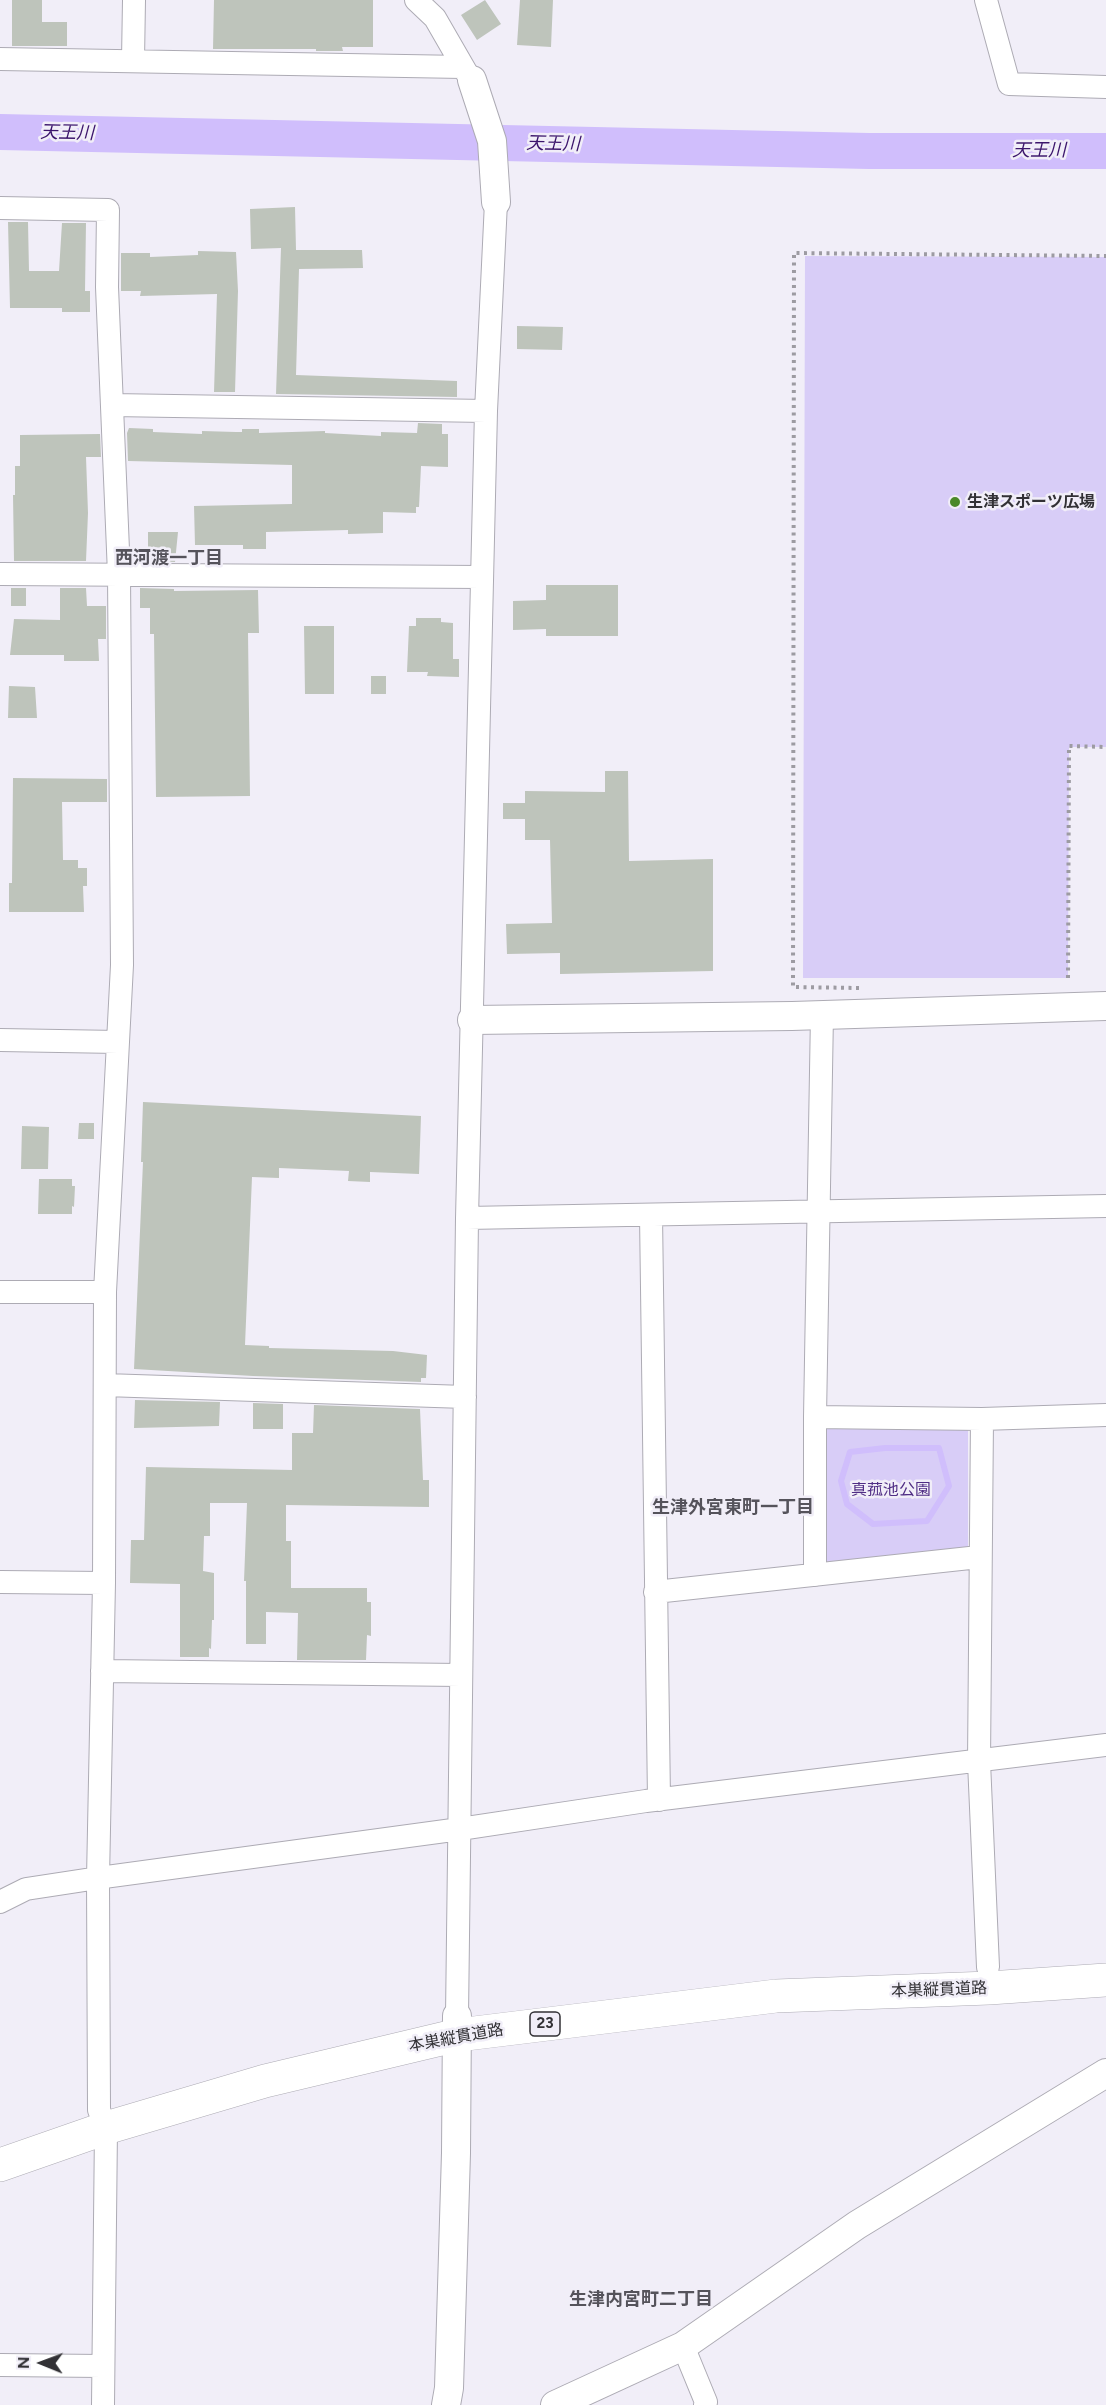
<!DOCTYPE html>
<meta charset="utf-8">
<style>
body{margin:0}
#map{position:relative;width:1106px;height:2405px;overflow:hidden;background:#f1eef8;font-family:Figtree,sans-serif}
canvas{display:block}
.north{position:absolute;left:12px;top:2333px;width:60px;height:60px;-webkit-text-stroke:4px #f1eef8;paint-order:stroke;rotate:271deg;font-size:16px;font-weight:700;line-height:24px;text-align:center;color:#323135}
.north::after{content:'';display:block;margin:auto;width:21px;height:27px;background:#323135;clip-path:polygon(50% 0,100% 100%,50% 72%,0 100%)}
</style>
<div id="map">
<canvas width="1106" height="2405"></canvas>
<div class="north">N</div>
</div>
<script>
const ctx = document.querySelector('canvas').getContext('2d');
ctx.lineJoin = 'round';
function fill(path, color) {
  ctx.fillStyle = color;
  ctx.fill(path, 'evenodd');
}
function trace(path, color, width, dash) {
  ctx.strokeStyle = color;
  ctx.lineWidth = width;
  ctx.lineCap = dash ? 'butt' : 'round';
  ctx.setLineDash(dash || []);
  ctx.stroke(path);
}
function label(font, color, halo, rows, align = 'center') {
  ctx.font = font + ' Figtree,"Noto Sans JP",sans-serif';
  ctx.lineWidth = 5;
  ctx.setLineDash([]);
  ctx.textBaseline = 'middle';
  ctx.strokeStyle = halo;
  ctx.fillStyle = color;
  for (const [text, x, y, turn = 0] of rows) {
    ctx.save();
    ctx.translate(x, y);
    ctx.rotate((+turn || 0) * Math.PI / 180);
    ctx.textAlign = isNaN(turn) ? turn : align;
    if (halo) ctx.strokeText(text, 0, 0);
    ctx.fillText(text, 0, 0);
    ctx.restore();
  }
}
const green = new Path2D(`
 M805,256L1106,257V747H1069L1068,978H803Z
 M968,1421V1551L818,1563L819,1425Z`);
const stream = new Path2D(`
 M885,1448H939L949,1486L927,1521L873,1524L847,1504L841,1481L850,1452Z`);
const river = new Path2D(`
 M0,132L869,151H1106`);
const building = new Path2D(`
 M12,0H42V22H67V46H12Z
 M214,0H373V47H342L343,51H316V49H213Z
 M485,0L501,24L477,40L461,15Z
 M520,0H553L551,47L517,45Z
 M295,207L296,250H362L363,268L299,269L296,375L457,381V397L276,394L281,248L251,249L250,209Z
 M8,222H28L29,271H59L62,223H86L85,291H90V312H62V308H10Z
 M198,251L236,252L238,291L235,392H214L217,294L140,296L141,291H121V253H150V257L198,255Z
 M517,326L563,327L562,350L517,349Z
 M418,423L442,424V434H448V467L421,466L419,507H416V513L383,512V533L348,534V530L266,532V549H243V545H195L194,506L292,504V465L128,461L127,433L129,428L153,429V432L202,434V431L236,432H242V429H259V433L325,431V433L381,436V432L417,433Z
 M100,434L101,457H86L88,513L86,561H14L13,495H15V466H20V435Z
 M148,532H178L175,562L148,561Z
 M546,585H618V636H546V629L513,630V601L546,600Z
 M11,588H26V606H11Z
 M60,588H86L87,606H106V639H98L99,661H64V655H10L14,619L60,620Z
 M140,588L174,589V591L258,590L259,633H248L250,796L156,797L154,634H150V608H140Z
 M416,618H441V622L453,623V659H459V677L427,676L428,672H407L409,626H416Z
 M304,626H334V694H305Z
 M371,676H386V694H371Z
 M9,686L35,687L37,718H8Z
 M605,771H628L629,861L713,859V971L560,974V953L507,954L506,924L552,923L550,840H525V819H503V803H525V791L605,792Z
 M13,778L107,779V802H62L63,860H78V868H87V886H83L84,912H9V883H12Z
 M143,1102L421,1116L419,1174L370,1172V1182L348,1181L349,1171L279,1168V1178L252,1177L245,1345L269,1346V1348L393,1351L427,1355L426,1378H421V1382L253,1376L134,1369L143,1162H141Z
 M79,1123H94V1139H78Z
 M22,1126L49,1127L48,1169H21Z
 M39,1179H72V1186H75L74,1207L72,1206V1214H38Z
 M135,1400L220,1402L219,1426L134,1428Z
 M253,1403L283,1404V1429H253Z
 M314,1405L420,1409L423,1480H429V1507L286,1505V1541H291V1588H367V1602H371V1636L367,1635L366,1660H297L298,1613L266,1612V1644H246V1581H244L247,1503H210V1536H204L203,1571L214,1573V1620H212L211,1649L209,1648V1657H180V1584L130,1583L131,1540H144L146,1467L292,1470V1433H313Z`);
const path = new Path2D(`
 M1068,978L1069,746L1106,747
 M859,988L793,987L794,253L1106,256`);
const minor = new Path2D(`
 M416,0L435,18L469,77
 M986,0L1009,84L1106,87
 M0,59L463,67
 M133,60L134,0
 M0,208L108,210L107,287L119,574L122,965L105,1292L104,1583L98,1878L99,2110L106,2128L103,2405
 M112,405L486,411
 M0,574L482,577
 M822,1014L815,1417L982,1419L1106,1415
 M0,1040L118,1042
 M651,1215L659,1800
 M467,1218L1106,1206
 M0,1292H105
 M105,1385L465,1397
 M982,1419L979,1762L988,1967
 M815,1575V1417
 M0,1582L104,1583
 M655,1592L979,1557
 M102,1671L461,1675
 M0,1902L26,1889L98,1878L460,1829L646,1801L1106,1745
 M457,2016L467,1218L486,411L496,202
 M683,2346L706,2402L705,2405
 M0,2365L102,2366`);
const tertiary = new Path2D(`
 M472,80L492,141L496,202
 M472,1020L792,1016L1106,1006
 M446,2405L449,2388L456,2153L457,2016
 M555,2405L683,2346L857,2225L1106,2073`);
const primary = new Path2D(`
 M0,2165L106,2128L265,2081L458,2035L776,1996L989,1988L1106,1980`);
const markers = [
 [955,502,6,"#4b8929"]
];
const shields = [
 [545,2024,30]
];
const shieldNames = [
 ["23",545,2024]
];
const poiNames = [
 ["生津スポーツ広場",967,502]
];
const parkNames = [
 ["真菰池公園",891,1490]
];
const streetNames = [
 ["本巣縦貫道路",939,1990,-2],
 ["本巣縦貫道路",456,2038,-10]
];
const waterNames = [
 ["天王川",67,133,1],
 ["天王川",553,144,1],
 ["天王川",1039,151]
];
const neighbourhoodNames = [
 ["西河渡一丁目",169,559],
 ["生津外宮東町一丁目",733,1508],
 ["生津内宮町二丁目",641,2300]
];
fill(green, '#d8cdf7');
trace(stream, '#d0befc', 6);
trace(river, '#d0befc', 36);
fill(building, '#bec4bb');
trace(minor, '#adabb4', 24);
trace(tertiary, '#adabb4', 30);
trace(primary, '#adabb4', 34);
trace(path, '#9d9ba2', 4, [3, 4.5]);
trace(minor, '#fff', 22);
trace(tertiary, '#fff', 28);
trace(primary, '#fff', 33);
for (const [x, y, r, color] of markers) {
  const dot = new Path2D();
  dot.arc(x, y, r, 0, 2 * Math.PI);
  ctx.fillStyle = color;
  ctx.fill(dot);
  trace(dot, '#f1eef8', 2);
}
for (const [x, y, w] of shields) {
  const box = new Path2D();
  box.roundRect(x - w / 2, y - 12, w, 24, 4.5);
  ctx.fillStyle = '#f1eef8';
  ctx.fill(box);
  trace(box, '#323135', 1.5);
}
label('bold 15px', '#323135', null, shieldNames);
label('bold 16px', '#323135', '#f1eef8', poiNames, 'left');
label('16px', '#502e85', '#f1eef8', parkNames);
label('16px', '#323135', '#f1eef8', streetNames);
label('italic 18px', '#3b156c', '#f1eef8', waterNames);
label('bold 18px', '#55535b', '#f1eef8', neighbourhoodNames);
</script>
